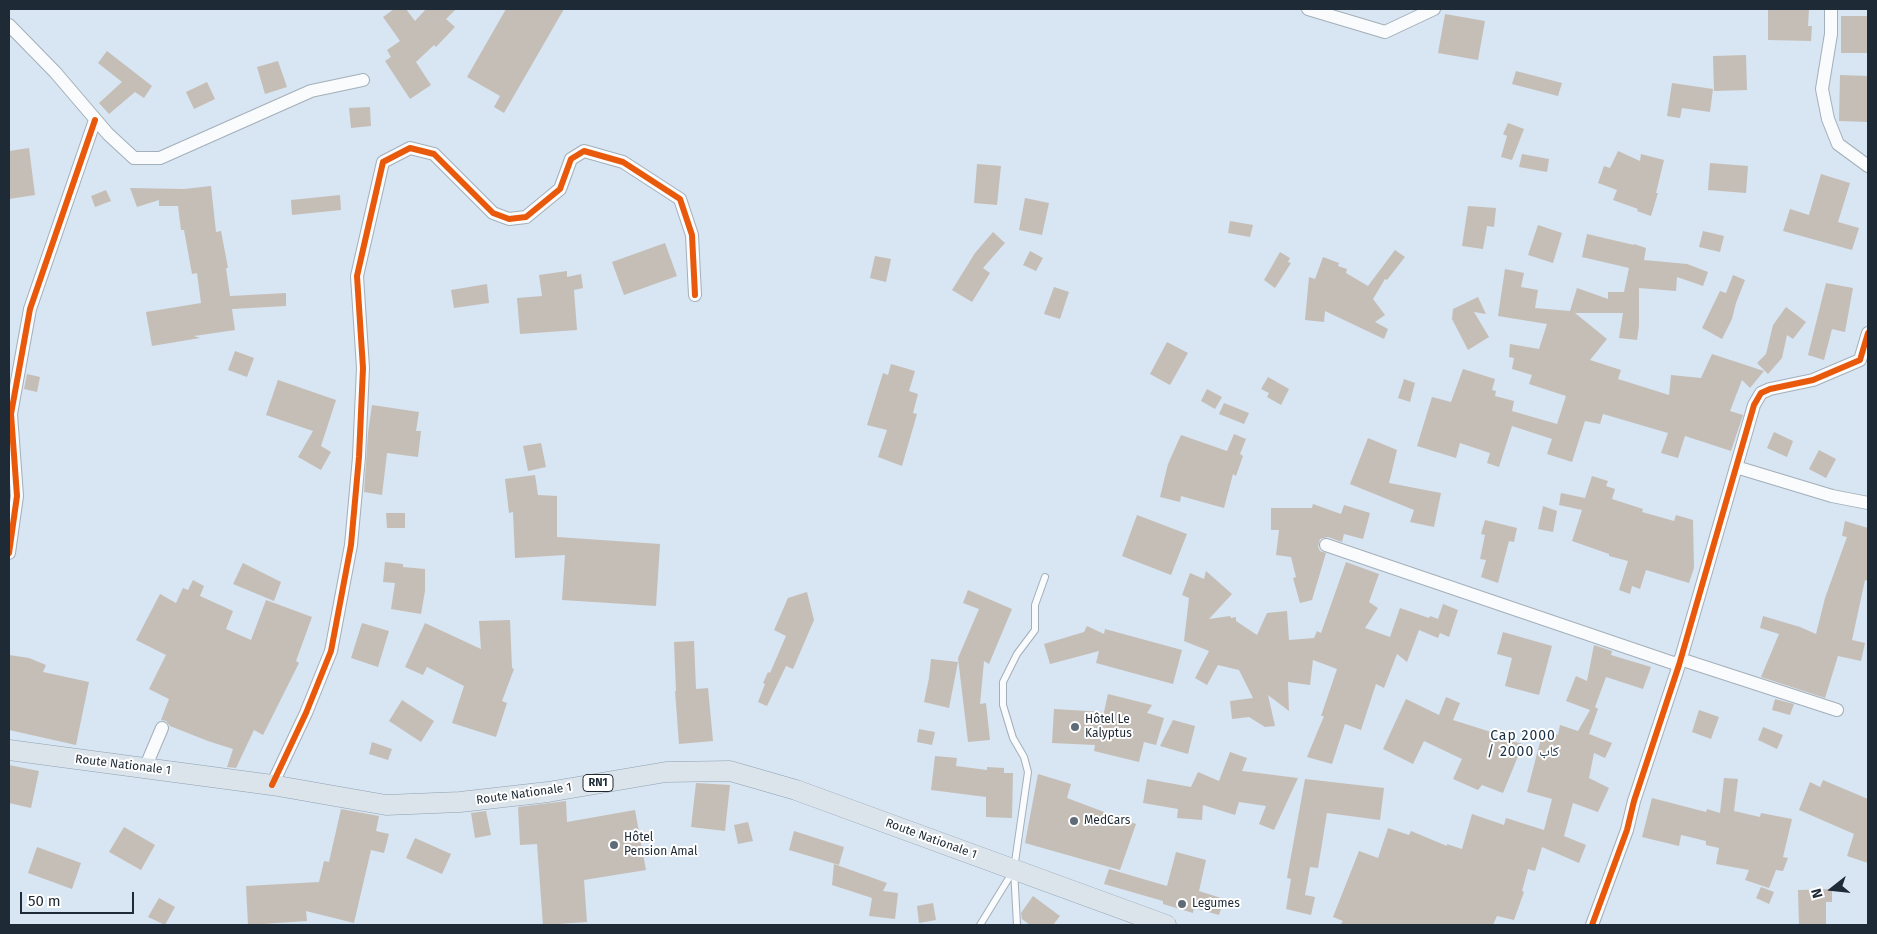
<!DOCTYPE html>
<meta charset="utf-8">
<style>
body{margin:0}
#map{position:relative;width:1877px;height:934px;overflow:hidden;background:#d8e5f2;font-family:"Fira Sans",sans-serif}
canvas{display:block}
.frame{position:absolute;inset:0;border:10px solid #1e2a35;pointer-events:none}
.north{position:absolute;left:1807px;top:864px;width:50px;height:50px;-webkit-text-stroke:4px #fff;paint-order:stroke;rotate:254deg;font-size:14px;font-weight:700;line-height:20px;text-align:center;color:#1e2a35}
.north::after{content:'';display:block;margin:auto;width:18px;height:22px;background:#1e2a35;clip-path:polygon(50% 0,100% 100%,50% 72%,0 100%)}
.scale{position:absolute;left:20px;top:892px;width:114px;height:22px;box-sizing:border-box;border:2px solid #1e2a35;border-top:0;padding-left:6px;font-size:15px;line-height:18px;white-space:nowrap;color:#1e2a35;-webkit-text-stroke:4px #fff;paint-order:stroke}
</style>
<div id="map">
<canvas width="1877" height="934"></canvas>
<div class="frame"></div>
<div class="north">N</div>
<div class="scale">50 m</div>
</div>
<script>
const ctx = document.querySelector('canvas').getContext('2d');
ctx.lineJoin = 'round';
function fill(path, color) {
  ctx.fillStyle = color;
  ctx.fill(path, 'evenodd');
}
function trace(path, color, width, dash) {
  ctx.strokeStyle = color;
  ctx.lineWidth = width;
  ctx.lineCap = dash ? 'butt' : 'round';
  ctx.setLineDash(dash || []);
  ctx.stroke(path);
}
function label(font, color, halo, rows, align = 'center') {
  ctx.font = font + ' "Fira Sans","Noto Naskh Arabic",sans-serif';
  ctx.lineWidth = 4;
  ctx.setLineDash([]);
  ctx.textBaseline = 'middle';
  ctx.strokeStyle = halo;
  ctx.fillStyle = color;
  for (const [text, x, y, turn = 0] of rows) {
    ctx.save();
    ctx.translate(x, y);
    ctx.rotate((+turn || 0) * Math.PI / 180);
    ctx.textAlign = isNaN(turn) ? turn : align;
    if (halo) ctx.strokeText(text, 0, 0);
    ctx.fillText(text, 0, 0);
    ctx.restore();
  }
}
const building = new Path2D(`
 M394,9H406L415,21L426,9H456L446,19L455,27L436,47L434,45L416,62L431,85L410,99L385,61L391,57L387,50L400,41L383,17Z
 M506,9H564L504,113L494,107L500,96L467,77Z
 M1768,9H1809L1808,26H1812L1811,41L1768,40Z
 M1445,14L1485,21L1478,60L1438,53Z
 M1841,16H1868V53H1841Z
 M107,51L152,86L144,98L135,92L109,114L99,103L122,82L98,63Z
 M1746,55L1747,90L1714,91L1713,56Z
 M278,61L287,87L265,94L257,67Z
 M1516,71L1562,83L1558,96L1512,84Z
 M1840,75L1868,76V122L1839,121Z
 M207,82L215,99L194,109L186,92Z
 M1672,83L1713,89L1710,112L1682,108L1680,118L1667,116Z
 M370,107L371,126L351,128L349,108Z
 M1508,123L1524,129L1512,160L1501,157L1507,136L1503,134Z
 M29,148L35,195L9,199V151Z
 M1618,151L1640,161L1641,154L1664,160L1656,193H1658L1651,216L1637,211L1638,209L1613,200L1617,190L1598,183L1604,166L1610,168Z
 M1522,154L1549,159L1547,172L1519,167Z
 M1710,163L1748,166L1746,193L1708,190Z
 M977,164L1001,166L997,205L974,203Z
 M1821,174L1850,183L1838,222L1859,228L1852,250L1783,231L1790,209L1809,215Z
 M211,186L216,232L221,231L228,268H226L230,296L286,293V306L232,309L235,330L194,336L200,338L152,346L146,312L201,303L197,273L192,274L184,230H181L178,206H159V200L137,207L130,188L184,189Z
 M106,190L111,201L95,207L91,196Z
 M340,195L341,210L292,215L291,200Z
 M1025,198L1049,203L1042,235L1019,230Z
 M1468,206L1496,208L1494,227L1487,226L1483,249L1462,246Z
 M1230,221L1253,225L1250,237L1228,233Z
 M1538,225L1562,233L1553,263L1528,255Z
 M1703,231L1724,236L1720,252L1699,247Z
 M993,232L1005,243L983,268L990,273L972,302L952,290L975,253Z
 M1587,234L1634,245V244L1646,248L1644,260L1687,264L1708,272L1703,286L1677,277L1676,291L1639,288V326L1637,340L1619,338L1623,313H1575L1607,339L1590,360L1621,370L1618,379L1669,395L1671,375L1701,378L1712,354L1764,371L1750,388L1742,380L1730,411L1743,415L1731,451L1685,436L1678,458L1661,453L1668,433L1603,414L1600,424L1585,421L1572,462L1547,454L1552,439L1512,426L1499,467L1487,463L1490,453L1460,443L1456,458L1417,446L1432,397L1451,402L1463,369L1495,379L1492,390L1496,391L1495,396L1514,401L1512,411L1557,424L1566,396L1529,384L1532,375L1512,369L1514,358L1509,357L1510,344L1539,349L1547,324L1498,316L1505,269L1524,273L1521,287L1538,290L1535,308L1570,311L1577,288L1608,299V292H1624L1629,268L1582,257Z
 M665,243L677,276L624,295L612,262Z
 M1395,250L1405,257L1387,280L1385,279L1373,299L1385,315L1375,322L1388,329L1384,339L1325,311L1324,322L1305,320L1309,277L1315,279L1323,257L1339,263L1338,266L1347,269L1346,273L1368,286Z
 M1030,251L1043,258L1036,271L1023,265Z
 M1280,252L1290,258L1288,262L1291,263L1275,288L1264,280Z
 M875,256L891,259L886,282L870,278Z
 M567,271V277L581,274L583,288L574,290L577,330L520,334L517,298L542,296L539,275Z
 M1733,275L1745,280L1736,303L1732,319L1722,339L1702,328L1720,291L1726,293Z
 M1826,283L1853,288L1845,332L1832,329L1824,360L1808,355Z
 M487,284L489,303L454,308L451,290Z
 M1054,287L1069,292L1060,319L1044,314Z
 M1478,297L1486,314L1474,312L1489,337L1468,350L1452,319L1453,309Z
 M1786,307L1806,322L1793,339L1787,335L1782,358L1768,374L1757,363L1766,354L1773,325Z
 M1167,342L1188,353L1170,385L1150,374Z
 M235,351L254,358L247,377L228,370Z
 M891,364L915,371L909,391L918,394L913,413L917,414L902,466L878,457L887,430L867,425L883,373L888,375Z
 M27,374L40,377L37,392L24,389Z
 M1268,377L1289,389L1281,405L1267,397L1269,393L1261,389Z
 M1404,379L1415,383L1410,402L1398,398Z
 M278,380L336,400L321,446L331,452L321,470L298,457L313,431L266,415Z
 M1207,389L1222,397L1215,409L1201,401Z
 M1224,403L1249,413L1244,424L1219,414Z
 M372,405L419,412L416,431H421L418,457L387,453L382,495L364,492L368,433Z
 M1774,432L1793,441L1787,457L1767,448Z
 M1234,434L1246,439L1240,454L1243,456L1236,476L1233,474L1224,508L1181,496L1180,502L1160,497L1168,464L1181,435L1227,451Z
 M1368,438L1397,450L1389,483L1441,493L1434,527L1410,522L1414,510L1350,484Z
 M541,443L546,467L528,471L523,446Z
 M1819,450L1836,459L1826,478L1809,469Z
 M535,475L538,495L557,496V537L660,544L656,606L562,600L565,555L515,558L513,512L509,513L505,479Z
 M1592,476L1608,481L1606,486L1615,489L1612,499L1643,509L1642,512L1674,521L1676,515L1693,520L1694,568L1689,583L1646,570L1640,589L1632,586L1630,594L1619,590L1628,561L1609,556V554L1572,541L1582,510L1559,505L1561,493L1585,498Z
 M1313,504L1341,514L1344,505L1370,513L1363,539L1344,534L1342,542L1328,537L1320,539L1318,547L1320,551L1326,553L1312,600L1300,603L1293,578L1296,577L1291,557L1276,555L1279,530H1271V508H1312Z
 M1543,506L1557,511L1553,532L1538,529Z
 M386,513H405V528H387Z
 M1137,515L1187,534L1171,575L1122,556Z
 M1485,520L1517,528L1514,542L1509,541L1498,583L1481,577L1486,560L1480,559L1485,535L1481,534Z
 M1845,521L1868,528V581L1865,580L1852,640L1865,643L1861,661L1838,656L1825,698L1761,677L1779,634L1760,628L1763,616L1800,627L1816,634L1825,598L1847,537L1842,536Z
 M385,562L403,564V567L425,569V591L421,614L391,609L395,583L383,582Z
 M1346,562L1379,574L1369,602L1378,608L1365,628L1390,637L1400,608L1429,618L1430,616L1438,619L1443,604L1458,610L1449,637L1440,633L1438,638L1419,630L1407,662L1397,654L1384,688L1376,684L1361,730L1345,724L1332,764L1307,757L1324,716H1321L1337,669L1313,660L1310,685L1288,682L1289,711L1268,695L1275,726L1265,727L1249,717L1232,719L1230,701L1253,698L1239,670L1218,665L1207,685L1195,678L1209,651L1184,641L1189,598L1182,595L1190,573L1204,579L1206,571L1232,594L1209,619L1230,616L1231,618L1236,617V621L1257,635L1267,613L1287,611L1289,640L1314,638L1317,631L1321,633Z
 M243,563L281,582L274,601L233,584Z
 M193,580L204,586L200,596L233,611L226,629L251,640L266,600L312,617L296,661L299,663L263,735L254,730L236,768L227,767L233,749L208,741L170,726L166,721L161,720L169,699L149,689L166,655L136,640L160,594L176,603L183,588L188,590Z
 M968,590L1012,609L989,664L984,661L980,704L986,703L990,740L968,742L958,658L979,609L963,603Z
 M807,592L814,620L793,669L786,666L767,706L758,702L765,684L763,683L768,672L770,673L786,636L774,630L788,598Z
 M510,620L512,668L514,669L502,701L507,703L496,737L452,723L464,686L427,667L423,675L405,667L425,623L481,649L479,621Z
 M362,623L389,631L378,667L351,658Z
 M1087,626L1104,634L1105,629L1182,650L1173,684L1096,663L1099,651L1050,664L1044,644L1084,632Z
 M1503,632L1552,646L1539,695L1505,686L1512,658L1497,654Z
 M694,641L696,689L708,688L713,741L679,744L675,691H676L674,642Z
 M1594,645L1612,651L1611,655L1651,667L1643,689L1606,677L1595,707L1598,709L1589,734L1612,743L1605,758L1594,753L1589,778L1609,788L1598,812L1573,803L1564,836L1586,845L1579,863L1542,847L1535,871L1528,869L1522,891L1524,892L1514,920L1497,916L1493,925H1340L1343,921L1333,917L1359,851L1378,858L1388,828L1409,835L1411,831L1447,846V844L1462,849L1472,814L1504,825L1506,818L1544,830L1552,799L1527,792L1543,731L1558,735L1560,725L1578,731L1590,710L1566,701L1576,676L1587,681Z
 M9,655L29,658L46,665L43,672L89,682L76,745L9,730Z
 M931,659L958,662L949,708L924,702L929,678Z
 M1108,694L1152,705L1147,713L1164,718L1156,745L1144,742L1139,762L1094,751L1095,745L1052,743L1054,709L1104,712Z
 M1446,697L1460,703L1453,720L1491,732L1490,735L1523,744L1503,793L1482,785L1478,790L1453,779L1462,759L1424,741L1413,764L1383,749L1406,699L1439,715Z
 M1775,699L1794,704L1790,715L1772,710Z
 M402,700L434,721L421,742L389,721Z
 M1699,710L1719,717L1711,739L1692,732Z
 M1173,720L1195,726L1188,754L1160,746Z
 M1763,727L1783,735L1777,749L1758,740Z
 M919,729L935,732L932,745L917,742Z
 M372,742L392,749L388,760L369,754Z
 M1230,752L1247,758L1242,771L1298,778L1274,830L1259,824L1266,806L1239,802L1235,815L1203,805L1202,820L1177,818L1178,809L1143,803L1147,779L1191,787L1198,772L1219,781Z
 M935,756L957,758L956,766L987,770V767L1004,768V773H1013L1012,818L986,817V797L931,790Z
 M9,765L39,771L31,808L9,803Z
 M1038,774L1071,784L1067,798L1136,824L1120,870L1025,843Z
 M1724,778L1738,779L1734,811L1760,817L1761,813L1792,819L1783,857L1788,858L1783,871L1776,870L1769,888L1745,880L1749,870L1716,864L1719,848L1706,845V841L1681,835L1679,846L1642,837L1652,798L1706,812L1707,809L1720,813Z
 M1305,779L1384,788L1380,820L1327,813L1318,868L1310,867L1305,895L1315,897L1311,915L1286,909L1291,879L1287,878Z
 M1823,780L1868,799V863L1847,856L1854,834L1799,810L1810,782L1820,787Z
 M696,783L730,785L725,831L691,827Z
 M566,801L567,822L635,810L646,870L584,880L587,922L543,925L537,844L520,845L518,807Z
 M341,809L379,816L376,831L389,834L384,853L371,850L354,923L306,911L307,921L248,925L246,886L319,882L324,861L329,862Z
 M486,811L491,835L475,838L471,813Z
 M748,822L753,841L738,844L734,825Z
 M124,827L155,845L141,870L109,852Z
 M794,831L844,847L839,865L789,850Z
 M415,838L451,854L442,874L406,858Z
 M37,847L81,863L72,889L28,873Z
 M1176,852L1206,860L1199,891L1224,899L1219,915L1194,908L1193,913L1163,904V901L1104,884L1109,869L1167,886Z
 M834,864L887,883L883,891L898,893L895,919L869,916L872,898L832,885Z
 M1761,887L1774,892L1769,904L1756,898Z
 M1832,889V902H1826V925H1799L1798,890Z
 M1033,896L1060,916L1053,925H1030L1022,919L1021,913Z
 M159,898L175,907L165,925L148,917Z
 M933,903L936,920L919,923L917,906Z`);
const service = new Path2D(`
 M980,925L1012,873
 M1017,925L1014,869L1028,772L1024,757L1013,738L1003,705V682L1017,654L1035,630V605L1045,577`);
const minor = new Path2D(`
 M1308,9L1385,32L1434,9
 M1831,9V34L1822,89L1828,119L1838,144L1868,166
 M9,25L55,72L108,134L134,158H160L311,91L363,80
 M1736,467L1832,496L1868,503
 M1326,545L1679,665
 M9,553L17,496L11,414L30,309L95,120
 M1680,659L1837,710
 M145,768L162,728
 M272,785L306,713L331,651L351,545L359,457L363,368L357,276L383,162L410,148L434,154L493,213L509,219L526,217L560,189L571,159L584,151L623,162L680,199L692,235L695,295
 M1592,925L1627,830L1634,801L1679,665L1754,405L1761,393L1770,389L1813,380L1860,360L1868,333`);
const primary = new Path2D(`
 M9,750L272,785L386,805L460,802L548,792L666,772L730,771L796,790L1166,925`);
const cycleway = new Path2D(`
 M9,553L17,496L11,414L30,309L95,120
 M272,785L306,713L331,651L351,545L359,457L363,368L357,276L383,162L410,148L434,154L493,213L509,219L526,217L560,189L571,159L584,151L623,162L680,199L692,235L695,295
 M1592,925L1627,830L1634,801L1679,665L1754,405L1761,393L1770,389L1813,380L1860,360L1868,333`);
const markers = [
 [1075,727,5,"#5f6b77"],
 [1074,821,5,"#5f6b77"],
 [614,845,5,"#5f6b77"],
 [1182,904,5,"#5f6b77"]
];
const shields = [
 [598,783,30]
];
const shieldNames = [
 ["RN1",598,783]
];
const poiNames = [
 ["Hôtel Le",1085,720],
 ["Kalyptus",1085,734],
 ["MedCars",1084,821],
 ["Hôtel",624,838],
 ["Pension Amal",624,852],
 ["Legumes",1192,904]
];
const streetNames = [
 ["Route Nationale 1",123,765,7],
 ["Route Nationale 1",524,794,-8],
 ["Route Nationale 1",931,839,20]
];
const neighbourhoodNames = [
 ["Cap 2000",1523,736],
 ["/ كاب 2000",1523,752]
];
fill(building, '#c5beb7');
trace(service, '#a3afb9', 8);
trace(minor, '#a3afb9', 14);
trace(primary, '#8ea1b2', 21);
trace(service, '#f9fbfd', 6);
trace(minor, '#f9fbfd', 12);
trace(primary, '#dbe3eb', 20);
trace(cycleway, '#e8590c', 6);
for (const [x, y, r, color] of markers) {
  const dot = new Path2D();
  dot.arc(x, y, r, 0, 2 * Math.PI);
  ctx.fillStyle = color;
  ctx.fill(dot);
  trace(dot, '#fff', 2);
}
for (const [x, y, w] of shields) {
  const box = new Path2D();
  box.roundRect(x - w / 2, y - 8.5, w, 17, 4);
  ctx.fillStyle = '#fff';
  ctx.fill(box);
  trace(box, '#1e2a35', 1);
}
label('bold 11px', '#1e2a35', null, shieldNames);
label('12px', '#1e2a35', '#fff', poiNames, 'left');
label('12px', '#1e2a35', '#fff', streetNames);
ctx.letterSpacing = '1px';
label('14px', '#162f45', '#fff', neighbourhoodNames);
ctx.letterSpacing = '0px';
</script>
